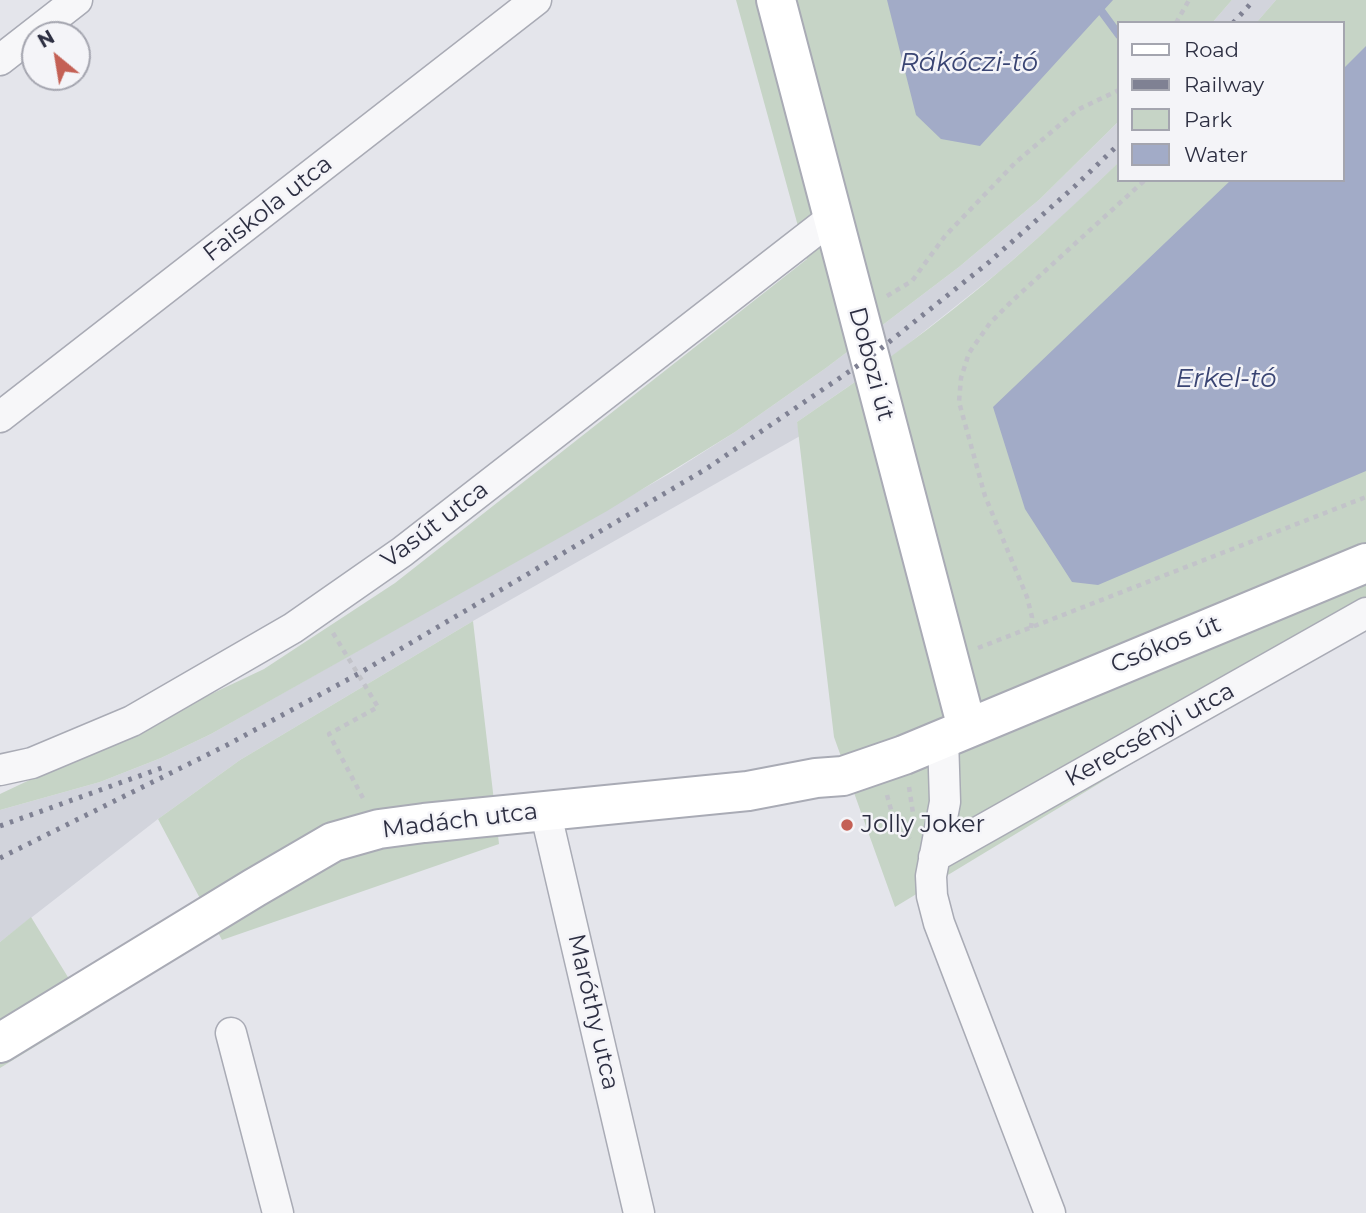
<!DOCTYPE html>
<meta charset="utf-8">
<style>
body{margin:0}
#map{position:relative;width:1366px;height:1213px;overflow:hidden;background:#e4e5eb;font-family:Montserrat,sans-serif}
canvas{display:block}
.legend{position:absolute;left:1117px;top:21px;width:228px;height:161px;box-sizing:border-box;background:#f4f4f8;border:2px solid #a4a5af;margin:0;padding:9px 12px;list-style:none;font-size:21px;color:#2d2f42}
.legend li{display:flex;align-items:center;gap:14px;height:35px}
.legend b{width:35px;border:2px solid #a4a5af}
.north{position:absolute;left:21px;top:21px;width:70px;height:70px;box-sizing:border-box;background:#f4f4f8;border:2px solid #a4a5af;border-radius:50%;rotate:330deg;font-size:19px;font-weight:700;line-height:28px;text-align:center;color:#2d2f42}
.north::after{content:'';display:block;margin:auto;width:24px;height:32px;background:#c46055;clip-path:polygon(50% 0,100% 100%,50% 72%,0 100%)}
</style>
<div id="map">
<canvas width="1366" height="1213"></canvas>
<ul class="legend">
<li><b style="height:9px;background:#fff"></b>Road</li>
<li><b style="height:9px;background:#7f8193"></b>Railway</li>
<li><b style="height:19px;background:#c6d4c6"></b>Park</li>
<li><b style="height:19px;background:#a2abc7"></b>Water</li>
</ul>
<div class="north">N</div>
</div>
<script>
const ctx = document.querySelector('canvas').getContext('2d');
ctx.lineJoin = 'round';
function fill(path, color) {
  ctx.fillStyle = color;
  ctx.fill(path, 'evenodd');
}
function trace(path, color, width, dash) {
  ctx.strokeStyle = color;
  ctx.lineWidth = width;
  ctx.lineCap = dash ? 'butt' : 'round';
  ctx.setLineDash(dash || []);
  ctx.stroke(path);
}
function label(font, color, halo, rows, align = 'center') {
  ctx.font = font + ' Montserrat,sans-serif';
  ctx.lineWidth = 5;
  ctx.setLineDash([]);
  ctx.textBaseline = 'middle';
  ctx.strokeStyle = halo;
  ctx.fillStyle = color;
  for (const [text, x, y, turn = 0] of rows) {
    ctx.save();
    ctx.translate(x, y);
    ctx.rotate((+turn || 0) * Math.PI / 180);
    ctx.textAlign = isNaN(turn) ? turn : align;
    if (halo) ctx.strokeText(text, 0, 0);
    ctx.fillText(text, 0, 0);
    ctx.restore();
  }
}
const built = new Path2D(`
 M1232,0H1276L1256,23H1212Z
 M1119,121V162L1064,215L1000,271L898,352L797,422L800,436L473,621L240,760L158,819L0,942V810L100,782L161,758L211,734L669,474L735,432L826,368L959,267L1040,199Z`);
const green = new Path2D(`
 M736,0H1232L1212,23H1119V121L1040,199L959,267L826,368L735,432L607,511L211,734L161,758L100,782L0,810V794L264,669L395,583L807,259Z
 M1276,0H1366V622L895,907L834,737L797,422C830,399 864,376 897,352C976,295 1049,230 1119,162V180H1343V23H1256Z
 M473,621L499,844L222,940L158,819L240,760Z
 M31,917L90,1013L0,1068V942Z`);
const water = new Path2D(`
 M887,0H1113L980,146L941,139L916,115Z
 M1366,46V471L1098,585L1072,582L1025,509L993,407L1231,180H1343V69Z`);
const stream = new Path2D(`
 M1102,12L1119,35`);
const path = new Path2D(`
 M1176,23L1189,0
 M887,296L912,281L945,236L1015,163L1077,110L1119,90
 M1031,628L1032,617L1027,597L985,496L959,402L961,378L969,353L990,323L1012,301L1145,180
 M333,633L378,707L329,734L364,800
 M978,648L1366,497
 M909,787L913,813
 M887,795L893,817L910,839`);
const street = new Path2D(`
 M0,60L77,0
 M0,417L536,0
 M943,738L945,802L931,876L932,896L939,923L1050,1213
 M0,770L32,763L132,721L293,628L402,552L832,218
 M545,810L639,1213
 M934,857L1366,613
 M231,1033L278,1213`);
const secondary = new Path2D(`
 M776,0L967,728
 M0,1043L254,888L333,842L379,829L424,823L748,791L816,778L843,776L904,755L1366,563`);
const rail = new Path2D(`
 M1233,23L1254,0
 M0,826L167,766
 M0,858L227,745L358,674L706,469L869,358L988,263L1074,187L1119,144`);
const markers = [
 [847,825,7,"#c46055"]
];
const streetNames = [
 ["Faiskola utca",268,209,-38],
 ["Dobozi út",871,364,75],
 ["Vasút utca",435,525,-37],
 ["Csókos út",1166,645,-22],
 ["Kerecsényi utca",1150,735,-29],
 ["Madách utca",460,821,-7],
 ["Maróthy utca",593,1012,77]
];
const poiNames = [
 ["Jolly Joker",861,825]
];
const waterNames = [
 ["Rákóczi-tó",969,63],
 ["Erkel-tó",1226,379]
];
fill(built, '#d2d4dc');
fill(green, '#c6d4c6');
fill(water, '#a2abc7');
trace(stream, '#a2abc7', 8);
trace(street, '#a9abb5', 33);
trace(secondary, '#a9abb5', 42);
trace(path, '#c2c3c9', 4.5, [5, 5]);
trace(street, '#f7f7f9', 30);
trace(secondary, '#fff', 38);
trace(rail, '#7f8193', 5, [3.5, 7]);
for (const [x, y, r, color] of markers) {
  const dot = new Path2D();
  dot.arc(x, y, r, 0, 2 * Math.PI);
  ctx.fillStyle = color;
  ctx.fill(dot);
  trace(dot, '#f4f4f8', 2.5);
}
label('24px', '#2d2f42', '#f4f4f8', streetNames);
label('24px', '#2d2f42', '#f4f4f8', poiNames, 'left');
label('italic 26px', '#3a4573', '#f4f4f8', waterNames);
</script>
